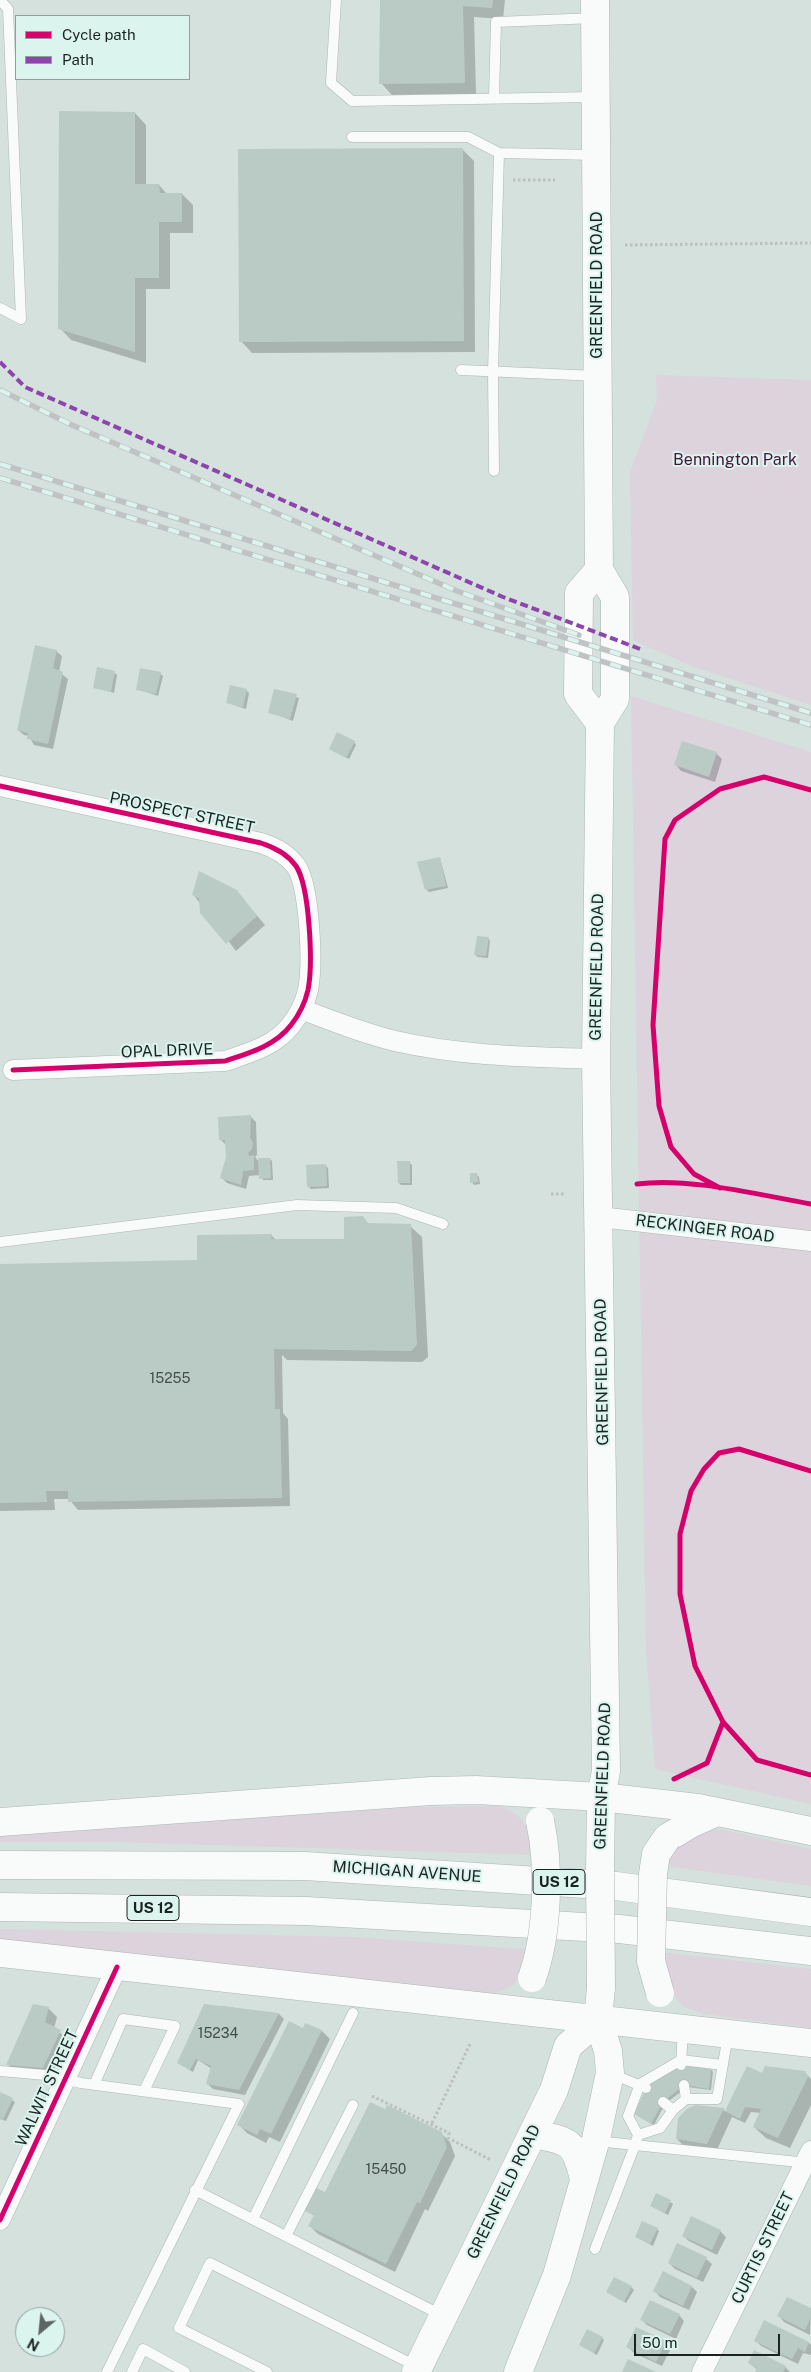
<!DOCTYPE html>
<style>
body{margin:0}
#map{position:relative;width:811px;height:2372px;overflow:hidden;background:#d4e1dd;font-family:"Public Sans",sans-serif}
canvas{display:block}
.legend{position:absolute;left:15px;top:15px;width:175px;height:65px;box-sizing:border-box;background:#dbf4ee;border:1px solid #8ea09c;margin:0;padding:6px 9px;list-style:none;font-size:15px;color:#1a2321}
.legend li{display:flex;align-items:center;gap:10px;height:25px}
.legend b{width:25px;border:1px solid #8ea09c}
.north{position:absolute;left:15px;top:2307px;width:50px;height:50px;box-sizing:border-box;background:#dbf4ee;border:1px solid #8ea09c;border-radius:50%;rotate:208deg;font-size:14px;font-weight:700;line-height:20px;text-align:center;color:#1a2321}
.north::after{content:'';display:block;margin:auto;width:18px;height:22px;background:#5b6663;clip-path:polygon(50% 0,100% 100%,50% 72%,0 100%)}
.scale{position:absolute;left:634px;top:2334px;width:146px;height:22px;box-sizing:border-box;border:2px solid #1a2321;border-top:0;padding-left:6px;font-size:15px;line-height:18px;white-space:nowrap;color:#1a2321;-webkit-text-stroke:4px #dbf4ee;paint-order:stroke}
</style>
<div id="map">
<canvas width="811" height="2372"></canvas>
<ul class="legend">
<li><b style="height:6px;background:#d6006c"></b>Cycle path</li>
<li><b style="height:6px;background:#8e44ad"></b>Path</li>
</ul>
<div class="north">N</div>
<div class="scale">50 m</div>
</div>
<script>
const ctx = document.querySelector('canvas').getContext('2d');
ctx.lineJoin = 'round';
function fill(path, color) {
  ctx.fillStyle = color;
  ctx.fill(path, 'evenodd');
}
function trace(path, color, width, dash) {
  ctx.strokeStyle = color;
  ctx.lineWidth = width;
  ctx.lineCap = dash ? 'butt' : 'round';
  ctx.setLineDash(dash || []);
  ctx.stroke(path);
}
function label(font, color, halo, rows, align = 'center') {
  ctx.font = font + ' "Public Sans",sans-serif';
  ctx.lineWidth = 4;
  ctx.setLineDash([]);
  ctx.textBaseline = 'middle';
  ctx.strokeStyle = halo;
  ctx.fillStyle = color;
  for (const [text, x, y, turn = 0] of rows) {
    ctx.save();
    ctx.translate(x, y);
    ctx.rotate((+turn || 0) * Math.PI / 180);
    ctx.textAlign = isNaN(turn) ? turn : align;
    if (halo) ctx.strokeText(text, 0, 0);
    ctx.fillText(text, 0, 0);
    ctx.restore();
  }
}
const green = new Path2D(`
 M656,375L811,380V705L691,666L633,640L630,472L657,400Z
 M631,696L811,752V1804L655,1769L646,1649Z
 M498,1806C524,1812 530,1831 536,1855L116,1842H0V1836L414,1807Z
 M706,1829L723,1830L811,1849V1886L665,1866L681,1839Z
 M0,1929L354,1937L534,1950C520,1982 513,1994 475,1995L0,1939Z
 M660,1952L811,1969V2028L704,2014L684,2007L664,1985Z`);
const shadow = new Path2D(`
 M381,0H505L503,19L474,17L476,94L392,95L381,83Z
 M135,113L146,125V185H159L167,194H182L193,205V233H170V289H146V363L71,340L60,328Z
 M462,149L474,161L475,352L252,353L241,341Z
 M56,651L62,656L59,672L68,679L53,749L34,745L29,736L24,735L18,730Z
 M115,673L117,675L114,693L95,687Z
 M160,674L163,676L158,696L137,689Z
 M246,690L249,693L246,709L228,703Z
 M275,691L299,698L293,721L270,712Z
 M354,742L356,745L349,759L333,751Z
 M716,753L722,759L715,782L681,771L676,765Z
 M440,858L448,888L429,892L426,889Z
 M236,891L265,925L236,951L193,894Z
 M488,938L490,941L488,958L478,957L475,955Z
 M251,1117L256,1122L257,1155L255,1157L259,1162L270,1159L272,1161L273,1180H263L260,1175L249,1176L246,1189L227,1183L222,1178L228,1157L226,1145L220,1139Z
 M409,1162L412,1165V1185H401L399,1183Z
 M326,1166L328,1168L329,1188L311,1189L308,1186Z
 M477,1175L479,1177L480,1184L474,1185L472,1182Z
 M369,1224L410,1226L422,1237L428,1357L422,1362L287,1360L282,1355L283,1413L288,1419L290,1506L78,1510L69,1499H54L55,1510L0,1511V1265L199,1261L271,1235L276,1240H345Z
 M33,2006L49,2009L57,2017L54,2028L69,2040L51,2076L16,2073L8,2064Z
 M222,2006L279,2014L284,2019L245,2095L213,2089L208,2084L212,2069L198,2060L193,2072L178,2063Z
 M306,2024L322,2031L330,2039L280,2142L269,2137L266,2143L247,2133L239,2125Z
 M748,2067L762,2075L804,2072L811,2079V2105L790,2148L766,2138L754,2127L761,2113L751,2112L745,2123L732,2117L716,2152L686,2148L677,2139L723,2109L726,2112Z
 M711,2069L713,2072L711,2090L687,2087L665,2104L654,2125L635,2114Z
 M0,2093L15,2102L6,2121L0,2119Z
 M441,2133L450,2142L455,2156L428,2211L425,2209L395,2272L318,2234L310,2226L315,2216L304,2210L326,2194Z
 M670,2202L673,2204L668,2215L651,2206Z
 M692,2218L720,2231L726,2237L717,2255L689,2241L683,2236Z
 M657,2229L659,2231L653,2246L636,2237Z
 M706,2259L712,2264L703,2282L675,2269L669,2263Z
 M663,2273L692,2287L697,2292L689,2310L660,2297L655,2291Z
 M631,2287L634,2290L626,2303L608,2292Z
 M811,2310L810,2335L784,2322L779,2316Z
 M679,2315L684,2321L676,2339L647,2325L642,2320Z
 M602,2338L604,2340L597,2355L580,2345Z
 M755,2340L809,2343L811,2345V2355L803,2353L798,2364L761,2346Z
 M665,2342L671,2348L662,2366L634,2353L628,2347Z
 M754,2352L785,2367L790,2372H756L758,2370L749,2363Z`);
const building = new Path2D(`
 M380,0H493L492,8L463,6L465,83L379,84Z
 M59,111L135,112V184H159L160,193H182V222H159V278H135V352L58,329Z
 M463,148L464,341L239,342L238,149Z
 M35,645L57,650L53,668L63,672L48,744L27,739L28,733L17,730Z
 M97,667L115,671L111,692L93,688Z
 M140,668L161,672L156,694L136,690Z
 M230,685L247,689L243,707L226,703Z
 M274,689L297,694L290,719L268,713Z
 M337,732L355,741L346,758L329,749Z
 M682,741L717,752L709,777L674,765Z
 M440,857L446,886L425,890L417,862Z
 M199,871L237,890L257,916L226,944L200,913L199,898L192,895Z
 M477,936L489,937L486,956L474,955Z
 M251,1115L250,1138L253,1143L252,1149L248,1153L249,1156L254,1155V1170L243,1171L241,1185L220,1178L226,1157L225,1140H219L218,1117Z
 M258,1158H270L271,1178L259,1179Z
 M397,1161H410V1183H398Z
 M326,1164L327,1186L307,1187L306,1165Z
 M470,1173H477L478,1182L470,1183Z
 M363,1216L368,1223L411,1224L417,1345L411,1351L274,1349L275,1409H280L282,1498L68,1502V1491H46L47,1502L0,1503V1264L197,1260V1235L272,1234L271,1239H344V1217Z
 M33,2004L49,2007L45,2022L61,2030L43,2068L6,2065Z
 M204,2004L279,2013L239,2090L206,2084L211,2066L196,2059L190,2070L177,2063Z
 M289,2021L303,2028L305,2023L322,2030L271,2134L260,2129L257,2135L237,2125Z
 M677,2065L711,2068L709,2089L684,2085L663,2102L651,2124L634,2114L646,2088Z
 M747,2066L762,2073L765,2066L805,2071L808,2077L778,2138L753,2127L761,2109L745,2107L740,2119L725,2111Z
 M0,2092L13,2098L3,2120L0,2118Z
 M370,2102L385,2109L387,2105L442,2132L447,2147L420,2203L417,2202L386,2264L308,2226L314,2215L302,2210L314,2187L325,2192Z
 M696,2105L724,2108L707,2144L676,2139L678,2118L688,2108Z
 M656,2193L671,2200L665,2213L650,2206Z
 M691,2216L721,2230L712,2250L682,2236Z
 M642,2221L658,2228L650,2244L635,2237Z
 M677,2243L707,2257L697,2278L668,2263Z
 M663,2271L692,2286L683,2306L653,2291Z
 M614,2277L632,2286L624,2302L606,2292Z
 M787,2297L811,2308V2317L805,2330L777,2316Z
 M650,2300L680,2314L670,2334L640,2320Z
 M764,2320L809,2342L805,2352L798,2348L792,2359L754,2341Z
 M636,2327L666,2341L656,2362L626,2347Z
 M587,2329L603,2337L594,2353L579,2345Z
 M754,2350L786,2366L783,2372H755L757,2368L748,2363Z
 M628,2359L656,2372H622Z`);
const path = new Path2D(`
 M513,180H555
 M625,245L811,243
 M551,1194H564
 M372,2096L449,2133L448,2138L491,2160
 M432,2123L471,2042`);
const lane = new Path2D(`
 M0,0L8,9L21,319L0,308
 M336,0L331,83L352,101L595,97
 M494,97L496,22L595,18
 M352,137H468L499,153
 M461,370L597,376
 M494,471L493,372L499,153L595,155
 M0,1242L297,1205L396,1208L443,1224
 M681,2065L683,2030
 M0,2071L45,2075L81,2083L239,2104L107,2372
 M610,2073L646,2088
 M94,2085L123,2019L175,2026L144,2091
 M684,2085L686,2099
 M663,2102L673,2110
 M638,2135L660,2128L673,2110L686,2099H717L728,2035
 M596,2141L808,2163
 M195,2190L443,2316
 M253,2219L353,2013
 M286,2236L353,2105
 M595,2249L635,2145L638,2135L628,2116L640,2084L681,2060L723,2065
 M132,2372L143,2349L185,2372
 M267,2372L179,2328L210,2263L418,2367`);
const street = new Path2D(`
 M0,786L261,843C276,848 287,854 296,866C310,887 313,965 308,990C305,1003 299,1015 291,1025C275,1046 249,1053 225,1061L13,1070
 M301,1009C332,1021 363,1033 395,1041C461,1056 529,1057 596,1059
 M600,1217L811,1241
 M0,2220L117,1967
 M702,2372L811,2151`);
const secondary = new Path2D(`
 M595,0L599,570L615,597V699L600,723L596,1059L606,1771L601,1797L600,1873
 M599,570L579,593L578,694L600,723
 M533,2134C570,2141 575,2141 584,2179
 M416,2372L554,2090L568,2046L598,2020
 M518,2372L557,2275L596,2139L610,2073L608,2051L598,2020L601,1987`);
const primary = new Path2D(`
 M0,1822L431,1791L476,1790L601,1797L698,1808L811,1831
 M667,1838L690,1824L717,1812
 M0,1865L305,1866L616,1886L811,1912
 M0,1907L306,1911L619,1929L811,1951
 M0,1953L811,2043`);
const rail = new Path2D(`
 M0,390L72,425L457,591L579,635
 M0,464L811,713
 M0,478L811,725`);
const secondaryBridge = new Path2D(`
 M600,1873L601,1987`);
const primaryBridge = new Path2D(`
 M532,1978C548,1934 550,1866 540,1821
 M660,1993L651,1961L653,1874L656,1854L667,1838`);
const quiet = new Path2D(`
 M0,362L25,387L503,597L640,649`);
const cycleway = new Path2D(`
 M0,786L261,843C276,848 287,854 296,866C310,887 313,965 308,990C305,1003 299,1015 291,1025C275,1046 249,1053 225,1061L13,1070
 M637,1184C689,1177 759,1195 811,1204
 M720,1188L694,1174L671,1147L659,1106L653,1025L665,839L675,820L720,789L764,777L811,790
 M811,1471L739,1449L719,1453L704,1469L691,1491L680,1534V1594L695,1666L723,1722L757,1760L811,1775
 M674,1779L707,1763L723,1722
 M0,2220L117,1967`);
const numberNames = [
 ["15255",170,1379],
 ["15234",218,2034],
 ["15450",386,2170]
];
const shields = [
 [559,1882,52],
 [153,1908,52]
];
const shieldNames = [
 ["US 12",559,1882],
 ["US 12",153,1908]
];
const streetNames = [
 ["GREENFIELD ROAD",597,285,-90],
 ["PROSPECT STREET",182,813,12],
 ["GREENFIELD ROAD",597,967,-89],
 ["OPAL DRIVE",167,1051,-2],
 ["RECKINGER ROAD",705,1229,7],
 ["GREENFIELD ROAD",602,1372,-91],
 ["GREENFIELD ROAD",603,1776,-88],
 ["MICHIGAN AVENUE",407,1872,4],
 ["WALWIT STREET",47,2088,-65],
 ["GREENFIELD ROAD",504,2192,-64],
 ["CURTIS STREET",763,2248,-64]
];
const parkNames = [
 ["Bennington Park",735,460]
];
fill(green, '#ddd3dc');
fill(shadow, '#0003');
fill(building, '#bacbc6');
trace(lane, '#acb6b3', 11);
trace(street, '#acb6b3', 21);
trace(secondary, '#acb6b3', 29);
trace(primary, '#acb6b3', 29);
trace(path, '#bcbfbf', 3, [2.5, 2.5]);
trace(lane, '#f9fafa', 10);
trace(street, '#f9fafa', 20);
trace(secondary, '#f9fafa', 28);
trace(primary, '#f9fafa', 28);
trace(rail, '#c0c3c3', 5.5);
trace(rail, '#dbf4ee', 4, [11]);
trace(secondaryBridge, '#acb6b3', 29, []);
trace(primaryBridge, '#acb6b3', 29, []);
trace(secondaryBridge, '#f9fafa', 28);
trace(primaryBridge, '#f9fafa', 28);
trace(quiet, '#8e44ad', 4, [8, 4]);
trace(cycleway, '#d6006c', 5);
label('14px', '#424d4a', null, numberNames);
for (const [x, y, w] of shields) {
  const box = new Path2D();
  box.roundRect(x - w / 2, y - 12.5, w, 25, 4);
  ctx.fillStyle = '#dbf4ee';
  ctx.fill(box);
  trace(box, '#1a2321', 1);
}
label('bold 15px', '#1a2321', null, shieldNames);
label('16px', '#1a2321', '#dbf4ee', streetNames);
label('16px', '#47133b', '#dbf4ee', parkNames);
</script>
